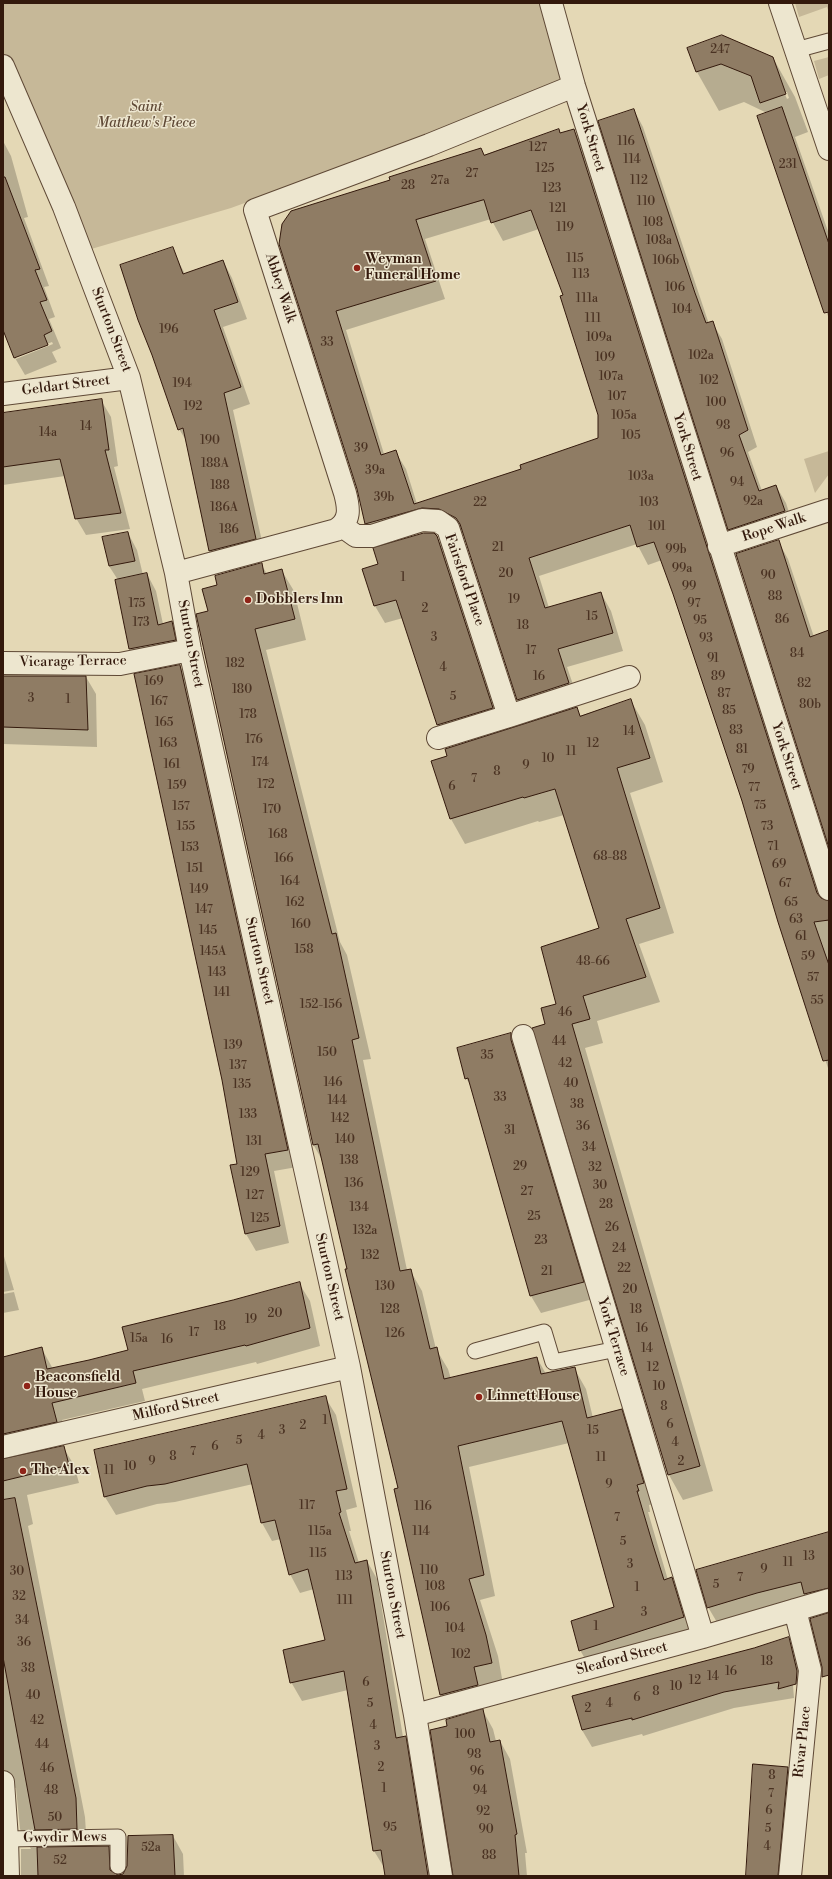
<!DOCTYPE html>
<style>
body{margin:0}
#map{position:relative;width:832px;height:1879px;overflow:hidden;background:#e4d8b5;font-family:"Libre Bodoni",serif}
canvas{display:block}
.frame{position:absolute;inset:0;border:4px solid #33190c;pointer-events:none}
</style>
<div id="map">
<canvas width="832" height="1879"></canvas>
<div class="frame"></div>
</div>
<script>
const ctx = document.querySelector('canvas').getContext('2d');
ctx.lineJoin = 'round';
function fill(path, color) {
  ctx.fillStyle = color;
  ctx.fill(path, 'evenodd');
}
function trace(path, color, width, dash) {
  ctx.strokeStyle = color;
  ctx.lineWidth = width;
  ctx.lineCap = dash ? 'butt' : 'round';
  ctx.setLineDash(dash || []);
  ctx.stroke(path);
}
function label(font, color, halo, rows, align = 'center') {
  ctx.font = font + ' "Libre Bodoni",serif';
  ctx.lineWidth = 3;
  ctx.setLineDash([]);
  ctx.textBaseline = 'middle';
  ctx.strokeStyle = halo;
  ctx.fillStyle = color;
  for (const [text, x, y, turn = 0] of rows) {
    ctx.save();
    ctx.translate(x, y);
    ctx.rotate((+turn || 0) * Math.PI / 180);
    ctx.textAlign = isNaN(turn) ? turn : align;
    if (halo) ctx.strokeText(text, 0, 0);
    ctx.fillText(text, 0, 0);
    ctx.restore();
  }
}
const green = new Path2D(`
 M3,3H543L562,86L231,208L81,252L3,69Z
 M795,3H829V13L827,7L799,17Z
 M829,57V75L819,79L814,61Z
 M829,451V474L815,493L804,459Z`);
const shadow = new Path2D(`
 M688,48L773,58L795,97L808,132L795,137L829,234V319L758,116L767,113L744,102L719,111L697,72ZM784,92H787L789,98L787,99Z
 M634,110L643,127L709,324L712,322L722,339L757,447L748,452L762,491L776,486L786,503L794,528L739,546L729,529Z
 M558,130L561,134L574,130L584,148L823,901L829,902V1071L779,922L719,726L662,560L648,565L637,544L539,576L549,608L601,593L611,611L623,651L567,667L579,702L528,718L518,700L464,535L450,526L433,525L376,541L366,523L358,489L280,244L391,181L481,149L485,156ZM491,219L503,241L539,229L564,296L599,415V438L522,469L417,504L406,469L395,451L384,454L346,330L445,299L425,239Z
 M3,141L11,156L28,217L24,218L49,286L44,287L55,317L49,319L61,348L52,352L57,362L25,375L15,358L4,330ZM52,342L53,344L16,359V357Z
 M172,249L185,274L223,261L232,278L247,319L223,327L250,404L233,410L265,555L220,568L210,551L187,442L179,429Z
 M101,400L111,417L118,466L114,467L130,529L86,535L76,518L65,476L3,485V414Z
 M128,533L137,550L143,575L147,574L156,591L163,624L172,622L181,639L140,666L130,649L116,581L118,580L109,566Z
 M437,537L447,554L502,725L448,742L438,725L403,618L385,623L375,606L363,570L379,565Z
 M778,541L788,559L814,637L829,643V844Z
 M261,564L267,574L282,571L294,591L306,640L266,650L340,942L347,955L371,1059L363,1060L407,1270H410L422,1291L436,1349L448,1369L451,1379L537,1358L546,1374L574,1368L586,1389L593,1418L621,1410L633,1430L655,1504L649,1505L650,1512H648L668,1580L672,1579L684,1599L695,1638L592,1671L580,1650L615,1608L569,1443L469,1467L495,1596L480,1600L498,1656L503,1684L453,1716L441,1695L395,1489L400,1488L322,1160L313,1144L209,612L218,586Z
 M180,666L190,683L297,1167L274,1171L289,1243L256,1251L246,1234L231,1166L239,1165Z
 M3,677H86L96,694L97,747L3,744Z
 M631,701L645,725L663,782L630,793L674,933L639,944L660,1002L597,1021L603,1043L585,1048L713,1491L683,1500L669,1475L533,1028L547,1025L600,929L564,815L539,822L538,821L465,844L451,819L433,762L576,708L581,717Z
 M510,1035L520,1051L593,1299L541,1313L531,1296L472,1088L466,1078Z
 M3,1253L14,1290L3,1292Z
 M299,1283L310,1301L320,1346L257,1364L256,1362L142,1389L145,1401L62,1420L67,1440L5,1456L3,1458V1358L42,1349L53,1369L129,1351Z
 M14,1292L19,1310L3,1313V1294Z
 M325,1397L336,1415L357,1507L346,1510L351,1531H349L359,1563L367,1561L377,1579L403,1737H405L416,1755L435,1876H386L385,1869L374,1851L348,1690L302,1701L291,1682L327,1641L314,1589L300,1593L290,1574L281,1539L272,1541L262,1523L253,1484L175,1502L157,1504L116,1515L105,1497L95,1451Z
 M63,1447L74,1465L79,1483L27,1495L33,1524L28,1526L85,1817L87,1848L108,1847L119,1865V1876L123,1874L173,1836L183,1854L184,1876H21V1849H31L20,1829L16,1788L13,1787L3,1793V1459Z
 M829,1533V1607L718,1624L708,1607Z
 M788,1639L798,1655L805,1682L793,1685L794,1698L734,1708L643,1736L642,1734L592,1747L582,1730L573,1697Z
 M483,1711L493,1729L496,1741H500L510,1759L527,1853H525L527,1876H454L449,1727Z
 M787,1768L797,1785L788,1876H748Z`);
const building = new Path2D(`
 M722,35L773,57L786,94L760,103L751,76L721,64L696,72L687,48Z
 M782,107L829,244V312L824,313L757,116Z
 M634,109L695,293L706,323L713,321L748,430L739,435L759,491L776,485L785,511L728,530L598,121Z
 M559,129L560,133L574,129L817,893L821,898L829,901V920L814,922L829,965V1060L823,1061L778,922L742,801L673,594L654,542L637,547L630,525L529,558L545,608L601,592L613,633L558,649L569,683L517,700L460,524L456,518L439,509L422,508L365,524L357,489L279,244L282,224L291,211L390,180L389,177L481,148L484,155ZM484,200L491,223L531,210L563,295L560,296L598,415V438L520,465L521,469L414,504L396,450L381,455L336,311L436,281L416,220Z
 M3,177H5L40,269L35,270L47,300L40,302L52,331L44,335L48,345L14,358L3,330Z
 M173,247L183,274L223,260L238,302L214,310L241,387L224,393L256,539L209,551L183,428L178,430L152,355L138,320L120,265Z
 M102,399L109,450H105L121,513L75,519L60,459L3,467V413Z
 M128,532L135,561L109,566L102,537Z
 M424,533H434L437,536L493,708L437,725L396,600L374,606L362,569L378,564L373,548Z
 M779,540L810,637L829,630V848L736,554Z
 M262,563L264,574L282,569L295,619L255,629L332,934L336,933L359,1038L352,1040L400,1271L411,1269L430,1349L437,1347L444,1379L537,1357L541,1374L575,1367L587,1418L622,1409L644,1483L637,1485L639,1491H637L653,1545L664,1580L672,1577L684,1617L579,1651L571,1621L614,1607L562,1421L458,1446L484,1575L469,1579L486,1635L492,1663L474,1667L478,1685L440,1695L394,1489L398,1488L345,1269H347L318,1144L313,1145L196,614L208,611L202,589L217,585L215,576Z
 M147,573L158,625L172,621L176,640L129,649L115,580Z
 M180,665L288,1150L265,1154L280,1226L245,1234L230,1165L237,1164L222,1080L134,674Z
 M3,676H86L88,730L3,727Z
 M631,699L650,758L617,768L660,908L626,919L646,977L583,996L590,1019L572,1024L700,1466L668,1475L532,1028L545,1024L541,1008L556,1004L541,947L599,928L555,789L524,798L523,797L450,819L431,761L447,756L445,749L577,707L580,716Z
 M511,1033V1040L584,1282L530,1296L468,1078L465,1079L457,1048Z
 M300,1282L310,1328L246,1346L245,1345L133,1371L136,1383L52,1403L57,1422L3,1434V1357L42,1347L47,1369L89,1360L128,1350L122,1327L233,1300Z
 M326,1396L347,1489L336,1491L341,1512L339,1513L355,1563L367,1560L396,1738L406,1736L428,1876H385L381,1850L373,1851L344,1671L290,1683L283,1650L325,1640L308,1569L289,1575L275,1520L261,1523L247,1464L165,1484L147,1486L104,1497L94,1450Z
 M64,1446L69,1465L3,1481V1459Z
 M15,1498L76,1798L77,1829L35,1830L3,1657V1500Z
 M829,1532V1588L804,1594L801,1582L757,1593L707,1608L696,1570Z
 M829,1613V1675L822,1677V1667L810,1619Z
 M789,1637L797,1671L796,1684L778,1689L779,1682L724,1692L632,1720V1718L582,1730L572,1696L754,1648Z
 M483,1709L490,1742L500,1740L517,1834L515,1835L519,1876H453L430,1730L447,1726L446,1720Z
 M753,1764L788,1767L778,1876H746Z
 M173,1835L175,1876H38L37,1847L109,1846L110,1870L118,1875L123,1874L127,1866L128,1836Z`);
const service = new Path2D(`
 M796,50L829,41
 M475,1351L544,1332L553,1362L617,1349
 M7,1839L118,1837V1866`);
const minor = new Path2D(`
 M551,3L574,86L829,889
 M780,3L829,149
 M3,66L64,207L129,378L176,573L190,650L349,1367L415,1715L441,1876
 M3,394L129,378
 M342,526L356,536H372L422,520L438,521L448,528L509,716L629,677
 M719,546L829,510
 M176,573L336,530C351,521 349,508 345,493L255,210L429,145L574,86
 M3,663L120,664L190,650
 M438,738L509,716
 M523,1036L703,1637
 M3,1447L349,1367
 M415,1715L703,1637L829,1600
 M3,1782L7,1839L8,1876
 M790,1876L810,1670L795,1610`);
const markers = [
 [357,268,4,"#8f2418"],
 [248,600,4,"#8f2418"],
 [27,1386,4,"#8f2418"],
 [479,1397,4,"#8f2418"],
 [23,1471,4,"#8f2418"]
];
const numberNames = [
 ["247",720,50],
 ["116",626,142],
 ["127",538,148],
 ["114",632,160],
 ["231",788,165],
 ["125",545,169],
 ["27",472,174],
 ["27a",440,181],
 ["112",639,181],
 ["28",408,186],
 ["123",552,189],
 ["110",646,202],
 ["121",558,209],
 ["108",653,223],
 ["119",565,228],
 ["108a",659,241],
 ["115",575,259],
 ["106b",666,261],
 ["113",581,275],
 ["106",675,288],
 ["111a",587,299],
 ["104",682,310],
 ["111",593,319],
 ["196",169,330],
 ["109a",599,338],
 ["33",327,343],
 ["102a",701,356],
 ["109",605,358],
 ["107a",611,377],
 ["102",709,381],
 ["194",182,384],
 ["107",617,397],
 ["100",716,403],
 ["192",193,407],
 ["105a",624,416],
 ["98",723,426],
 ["14",86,427],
 ["14a",48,433],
 ["105",631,436],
 ["190",210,441],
 ["39",361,449],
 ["96",727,454],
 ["188A",215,464],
 ["39a",375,471],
 ["103a",641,477],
 ["94",737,483],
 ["188",220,486],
 ["39b",384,498],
 ["92a",753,502],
 ["22",480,503],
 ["103",649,503],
 ["186A",224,508],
 ["101",657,527],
 ["186",229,530],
 ["21",498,548],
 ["99b",676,550],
 ["99a",682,569],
 ["20",506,574],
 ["90",768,576],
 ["1",403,578],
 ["99",689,587],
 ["88",775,597],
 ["19",514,600],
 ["175",137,604],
 ["97",694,604],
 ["2",425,609],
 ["15",592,617],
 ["86",782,620],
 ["95",700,621],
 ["173",141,623],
 ["18",523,626],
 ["3",434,638],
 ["93",706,639],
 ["17",531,651],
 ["84",797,654],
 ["91",713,659],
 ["182",235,664],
 ["4",443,668],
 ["16",539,677],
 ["89",718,677],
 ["169",154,682],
 ["82",804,684],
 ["180",242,690],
 ["87",724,694],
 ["5",453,697],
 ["3",31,699],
 ["1",68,700],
 ["167",159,702],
 ["80b",810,705],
 ["85",729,711],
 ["178",248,715],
 ["165",164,723],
 ["83",736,731],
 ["14",629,732],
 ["176",254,740],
 ["163",168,744],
 ["12",593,744],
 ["81",742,750],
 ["11",571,752],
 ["10",548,759],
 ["174",260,763],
 ["161",172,765],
 ["9",526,766],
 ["79",748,770],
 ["8",497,772],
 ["7",474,779],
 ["172",266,785],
 ["159",177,786],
 ["6",452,787],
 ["77",754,788],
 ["75",760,806],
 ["157",181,807],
 ["170",272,810],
 ["155",186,827],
 ["73",767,827],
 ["168",278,835],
 ["71",773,847],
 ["153",190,848],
 ["68-88",610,857],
 ["166",284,859],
 ["69",779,865],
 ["151",195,869],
 ["164",290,882],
 ["67",785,884],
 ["149",199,890],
 ["162",295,903],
 ["65",791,903],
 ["147",204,910],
 ["63",796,920],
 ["160",301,925],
 ["145",208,931],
 ["61",801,937],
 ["158",304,950],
 ["145A",213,952],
 ["59",808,957],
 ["48-66",593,962],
 ["143",217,973],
 ["57",813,978],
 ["141",222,993],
 ["55",817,1001],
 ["152-156",321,1005],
 ["46",565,1013],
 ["44",559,1042],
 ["139",233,1046],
 ["150",327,1053],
 ["35",487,1056],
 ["42",565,1064],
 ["137",238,1066],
 ["146",333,1083],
 ["40",571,1084],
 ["135",242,1085],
 ["33",500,1098],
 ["144",337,1101],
 ["38",577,1105],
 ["133",248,1115],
 ["142",340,1119],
 ["36",583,1127],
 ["31",510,1131],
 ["140",345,1140],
 ["131",254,1142],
 ["34",589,1148],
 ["138",349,1161],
 ["29",520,1167],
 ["32",595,1168],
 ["129",250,1173],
 ["136",354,1184],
 ["30",600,1186],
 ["27",527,1192],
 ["127",255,1196],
 ["28",606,1205],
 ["134",359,1208],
 ["25",534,1217],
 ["125",260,1219],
 ["26",612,1228],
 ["132a",365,1231],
 ["23",541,1241],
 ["24",619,1249],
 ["132",370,1256],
 ["22",624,1269],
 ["21",547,1272],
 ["130",385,1287],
 ["20",630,1290],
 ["128",390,1310],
 ["18",636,1310],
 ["20",275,1314],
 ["19",251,1320],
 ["18",220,1327],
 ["16",642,1329],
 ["17",194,1333],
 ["126",395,1334],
 ["15a",139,1339],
 ["16",167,1340],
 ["14",647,1349],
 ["12",653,1368],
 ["10",659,1387],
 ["8",664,1407],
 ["1",325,1421],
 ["6",670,1425],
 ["2",303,1426],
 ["3",282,1431],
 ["15",593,1431],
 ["4",261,1436],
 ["5",239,1441],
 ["4",675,1443],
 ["6",215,1447],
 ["7",193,1452],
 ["8",173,1457],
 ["11",601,1458],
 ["9",152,1462],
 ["2",681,1462],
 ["10",130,1467],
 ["11",109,1471],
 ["9",609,1485],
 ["117",307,1506],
 ["116",423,1507],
 ["7",617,1518],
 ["115a",320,1532],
 ["114",421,1532],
 ["5",623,1542],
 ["115",318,1554],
 ["13",809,1557],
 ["11",788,1563],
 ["3",630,1565],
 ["9",764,1570],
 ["110",429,1571],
 ["30",17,1572],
 ["113",344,1577],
 ["7",740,1578],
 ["5",716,1585],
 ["108",435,1587],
 ["1",637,1588],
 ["32",19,1597],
 ["111",345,1601],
 ["106",440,1608],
 ["3",644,1613],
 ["34",22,1621],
 ["1",596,1627],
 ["104",455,1629],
 ["36",24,1643],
 ["102",461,1655],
 ["18",767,1662],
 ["38",28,1669],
 ["16",731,1672],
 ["14",713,1677],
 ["12",695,1681],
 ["6",366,1683],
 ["10",676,1687],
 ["8",656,1692],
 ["40",33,1696],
 ["6",637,1698],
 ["5",370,1704],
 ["4",609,1704],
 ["2",588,1709],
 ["42",37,1721],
 ["4",373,1726],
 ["100",465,1735],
 ["44",42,1745],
 ["3",377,1747],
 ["98",474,1755],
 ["2",381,1768],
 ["46",47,1769],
 ["96",477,1772],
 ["8",772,1776],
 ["1",384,1789],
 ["48",51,1791],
 ["94",480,1791],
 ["7",771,1794],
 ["6",769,1811],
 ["92",483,1812],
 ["50",55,1818],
 ["95",390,1828],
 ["5",768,1829],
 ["90",486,1830],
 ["4",767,1847],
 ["52a",151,1848],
 ["88",489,1856],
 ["52",60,1861]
];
const parkNames = [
 ["Saint",146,108],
 ["Matthew's Piece",146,124]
];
const streetNames = [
 ["York Street",590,138,73],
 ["Abbey Walk",280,288,72],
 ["Sturton Street",111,330,69],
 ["Geldart Street",66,386,-7],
 ["York Street",687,447,73],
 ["Rope Walk",774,528,-18],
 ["Fairsford Place",464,580,71],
 ["Sturton Street",190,644,79],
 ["Vicarage Terrace",73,662,-1],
 ["York Street",786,756,72],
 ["Sturton Street",259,961,77],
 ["Sturton Street",329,1277,77],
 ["York Terrace",613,1337,73],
 ["Milford Street",176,1407,-13],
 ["Sturton Street",392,1595,79],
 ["Sleaford Street",622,1659,-15],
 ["Rivar Place",803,1742,-84],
 ["Gwydir Mews",65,1838,-1]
];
const poiNames = [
 ["Weyman",365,260],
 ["Funeral Home",365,276],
 ["Dobblers Inn",256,600],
 ["Beaconsfield",35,1378],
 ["House",35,1394],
 ["Linnett House",487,1397],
 ["The Alex",31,1471]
];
fill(green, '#c6b898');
fill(shadow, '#0003');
fill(building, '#8f7c64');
trace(building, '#33190c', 1);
trace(service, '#5f4936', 17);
trace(minor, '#5f4936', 24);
trace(service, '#ede6cf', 15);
trace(minor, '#ede6cf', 22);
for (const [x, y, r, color] of markers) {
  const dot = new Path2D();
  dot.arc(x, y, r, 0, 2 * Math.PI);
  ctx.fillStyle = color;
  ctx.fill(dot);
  trace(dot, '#ede6cf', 1.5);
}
label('12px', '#4a3222', null, numberNames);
label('italic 14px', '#5f4936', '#ede6cf', parkNames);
label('14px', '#33190c', '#ede6cf', streetNames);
label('bold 14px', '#33190c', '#ede6cf', poiNames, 'left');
</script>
